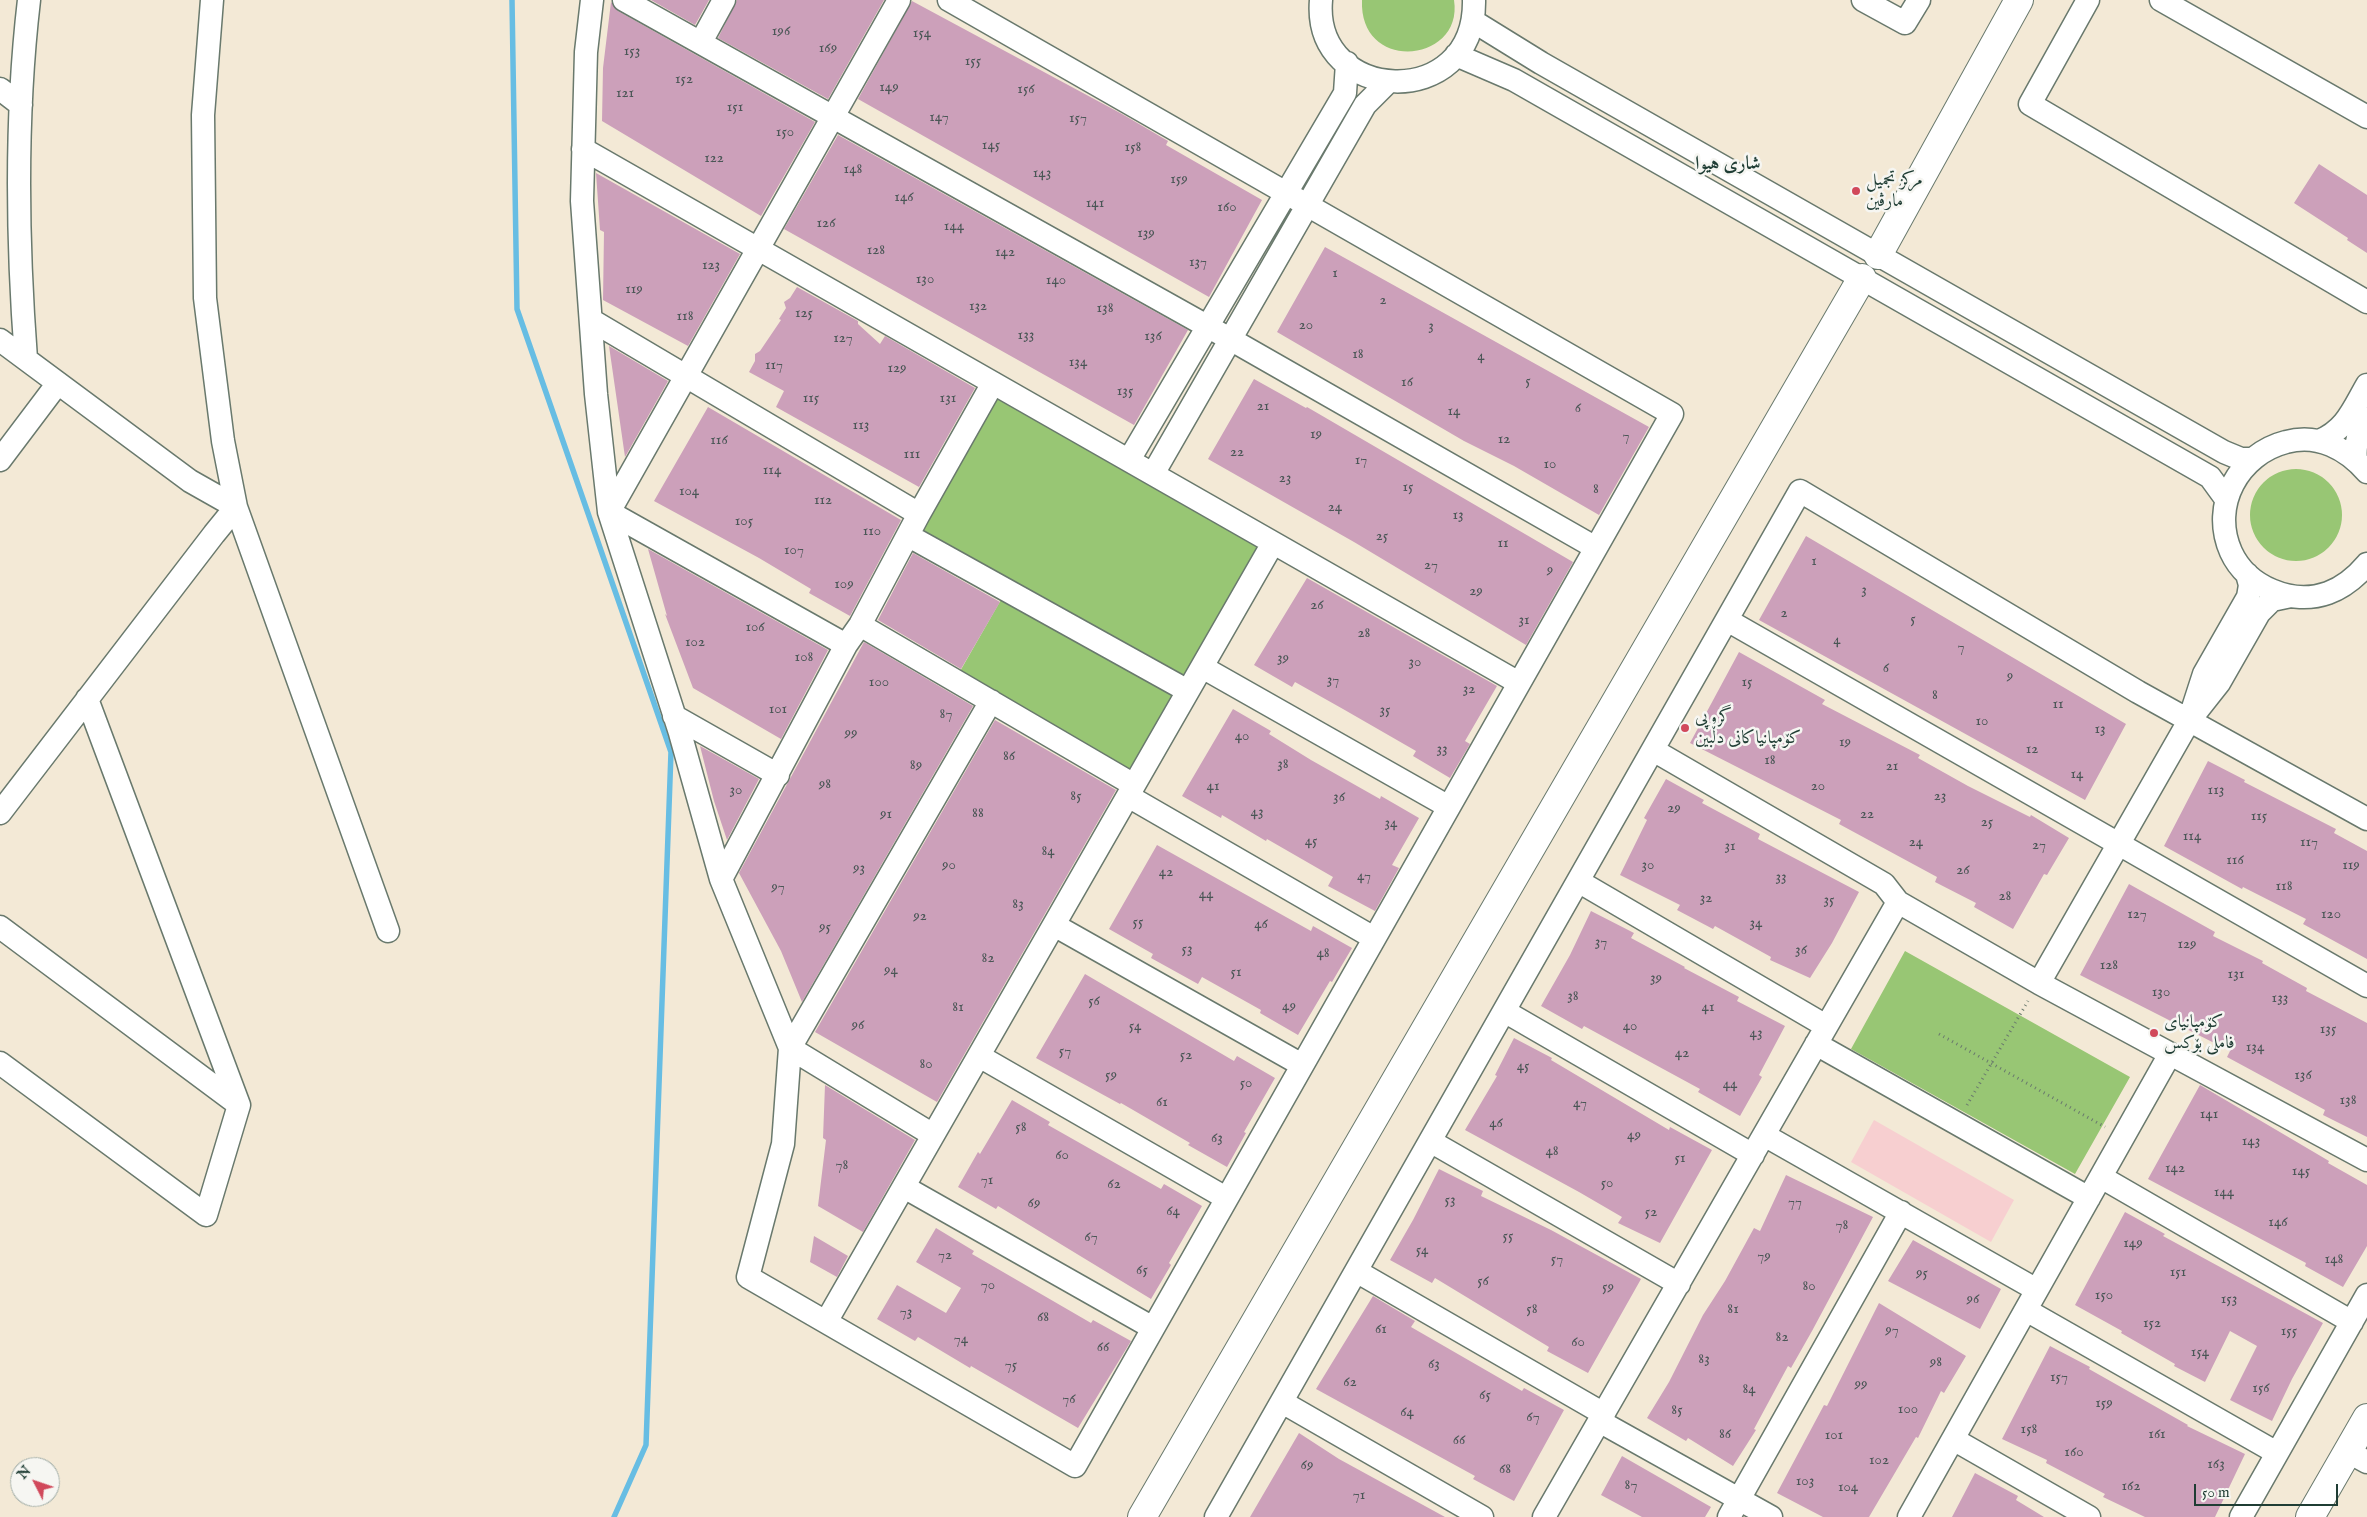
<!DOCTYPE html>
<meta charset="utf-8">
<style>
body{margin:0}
#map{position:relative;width:2367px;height:1517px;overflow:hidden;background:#f3e9d6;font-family:"IM FELL English",serif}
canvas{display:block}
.north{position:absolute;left:10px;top:1457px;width:50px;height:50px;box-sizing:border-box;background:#f6f6f2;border:1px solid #a0aca6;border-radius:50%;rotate:311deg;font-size:14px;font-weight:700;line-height:20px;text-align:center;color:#1f3d34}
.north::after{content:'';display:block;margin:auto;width:18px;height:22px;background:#d1495b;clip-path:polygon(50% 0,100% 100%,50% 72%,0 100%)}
.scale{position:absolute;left:2194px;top:1484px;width:144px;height:22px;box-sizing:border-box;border:2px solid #1f3d34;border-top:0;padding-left:6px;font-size:15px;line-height:18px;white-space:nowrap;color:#1f3d34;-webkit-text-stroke:4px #f6f6f2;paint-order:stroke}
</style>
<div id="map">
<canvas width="2367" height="1517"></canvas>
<div class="north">N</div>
<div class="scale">50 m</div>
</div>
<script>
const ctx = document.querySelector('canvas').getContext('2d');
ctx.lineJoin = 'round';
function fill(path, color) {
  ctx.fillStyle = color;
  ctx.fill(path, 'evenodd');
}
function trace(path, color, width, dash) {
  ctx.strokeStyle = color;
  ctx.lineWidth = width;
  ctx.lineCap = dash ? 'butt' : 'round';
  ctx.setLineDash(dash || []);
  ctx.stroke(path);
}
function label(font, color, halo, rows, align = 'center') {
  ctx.font = font + ' "IM FELL English",Amiri,serif';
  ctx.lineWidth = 5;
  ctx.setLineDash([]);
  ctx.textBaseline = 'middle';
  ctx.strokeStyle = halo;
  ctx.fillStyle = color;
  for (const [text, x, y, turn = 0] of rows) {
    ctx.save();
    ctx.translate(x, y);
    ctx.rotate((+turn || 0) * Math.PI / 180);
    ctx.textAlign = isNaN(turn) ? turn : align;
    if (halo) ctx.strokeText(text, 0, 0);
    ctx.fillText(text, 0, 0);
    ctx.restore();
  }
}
const built = new Path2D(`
 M1874,1120L2014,1200L1991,1242L1851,1162Z`);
const green = new Path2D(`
 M1362,0H1454C1464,63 1359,74 1362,0Z
 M996,396L1261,546L1185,680L920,530Z
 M2250 515a46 46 0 1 1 92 0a46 46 0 1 1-92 0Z
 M1002,598L1175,696L1131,773L959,673Z
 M1905,951L2130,1077L2075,1174L1851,1049Z`);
const stream = new Path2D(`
 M512,0L517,309L671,752L646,1445L614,1517`);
const building = new Path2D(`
 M651,0H709L695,25Z
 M737,0H884L828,99L718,38Z
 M912,1L1122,114L1168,141L1166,145L1262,200L1209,297L858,99Z
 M611,2L618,11L815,122L761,216L602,121L603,68Z
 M838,135L1188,330L1134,425L784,229Z
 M2319,164L2367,195V253L2347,240L2348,238L2294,203Z
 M596,173L740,254L688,346L603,300L604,232L600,230Z
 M1325,247L1649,427L1599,515L1514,466L1464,441L1277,332Z
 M797,287L858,321V324L880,344L885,336L975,388L919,487L776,407L784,391L749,372L755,361V354L760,351L781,320L779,319L786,308L784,302L790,298Z
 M609,346L668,381L625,457Z
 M1254,379L1306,408L1307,407L1573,562L1526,645L1354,542L1208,459Z
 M708,407L901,520L850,616L809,593L811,589L759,558L654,501Z
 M1806,536L2126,724L2085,800L1759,620Z
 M648,549L828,650L781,739L693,688L665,614L667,616Z
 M913,553L1000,602L961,669L878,620Z
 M1307,578L1497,686L1465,741L1470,744L1450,778L1413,756L1416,751L1343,709L1295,682L1292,687L1254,665Z
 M864,642L973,706L802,1002L781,951L739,873Z
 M1739,652L1825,700L1822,704L1920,755L1918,758L1968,786L2030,817L2031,815L2069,838L2047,875L2044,874L2013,929L1974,907L1976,903L1935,882L1937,877L1839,824L1841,820L1690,743Z
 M1233,709L1271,731L1269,734L1311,760L1380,799L1381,796L1419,818L1392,865L1399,868L1375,911L1328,886L1333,877L1267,839L1266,841L1222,815L1221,818L1182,796Z
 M995,720L1116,790L937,1102L815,1032Z
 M700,746L759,779L727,840L714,801Z
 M2208,761L2245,780L2244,782L2336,829L2334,833L2367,851V959L2303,924L2306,919L2243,887L2242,889L2164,846Z
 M1666,779L1704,800L1702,803L1760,834L1758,839L1859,892L1832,943L1810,978L1770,960L1771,957L1715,926L1713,929L1677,910L1680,905L1620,875L1647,820L1644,818Z
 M1157,845L1311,931L1313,926L1352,948L1332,982L1330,981L1298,1035L1260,1013L1261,1010L1202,977L1198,984L1151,958L1153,954L1109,929Z
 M2129,884L2215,932L2213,936L2263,961L2262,963L2307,988L2306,991L2367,1023V1137L2323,1115L2325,1110L2227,1057L2230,1051L2080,975Z
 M1591,911L1634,933L1631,938L1685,967L1684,968L1739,997L1737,1001L1785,1026L1759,1075L1762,1077L1740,1116L1698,1092L1700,1089L1584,1026L1582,1029L1541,1006L1570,955Z
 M1085,974L1234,1061L1237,1056L1275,1078L1244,1132L1246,1133L1227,1167L1188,1145L1190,1143L1121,1103L1120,1104L1036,1058Z
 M1514,1038L1552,1058L1551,1060L1669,1130L1670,1127L1712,1150L1660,1243L1618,1223L1622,1217L1579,1192L1465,1130L1497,1076L1495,1075Z
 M825,1085L915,1140L863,1232L818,1206L826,1140L823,1138Z
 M2200,1085L2329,1161L2328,1163L2367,1185V1246L2343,1287L2305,1266L2306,1263L2148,1179Z
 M1012,1100L1050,1122L1048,1125L1161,1189L1164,1184L1202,1206L1169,1263L1171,1265L1151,1299L998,1206L996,1209L958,1187L978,1152L980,1154Z
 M1439,1169L1483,1191L1481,1196L1551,1230L1641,1279L1588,1373L1547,1351L1549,1347L1435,1278L1432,1283L1390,1260L1413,1220Z
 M1786,1175L1873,1217L1812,1331L1791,1368L1788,1366L1754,1429L1756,1430L1733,1466L1688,1438L1686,1441L1647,1418L1669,1382L1703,1315L1725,1281L1754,1228L1760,1231Z
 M2125,1212L2165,1234L2163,1236L2323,1323L2292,1379L2272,1421L2230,1400L2257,1346L2230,1331L2205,1382L2174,1366L2175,1364L2121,1333L2122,1331L2075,1305Z
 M936,1228L974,1251L972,1254L1091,1323L1093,1320L1131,1341L1078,1428L971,1366L970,1368L918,1337L915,1341L877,1319L897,1285L946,1313L961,1288L916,1262Z
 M814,1236L848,1256L837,1277L810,1262Z
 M1913,1240L2001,1289L1980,1329L1888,1281Z
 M1373,1296L1415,1321L1411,1327L1522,1391L1524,1388L1564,1410L1514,1501L1473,1479L1475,1476L1316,1389Z
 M1879,1303L1966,1356L1944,1393L1941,1391L1918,1438L1916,1437L1869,1517H1823L1777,1493L1824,1405L1827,1406Z
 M2050,1346L2090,1367L2089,1369L2188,1425L2187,1426L2245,1454L2215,1517H2145L2103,1497L2105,1494L2046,1463L2047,1460L2002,1439Z
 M1299,1433L1339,1459L1445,1517H1250Z
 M1622,1456L1711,1507L1705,1517H1642L1601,1495Z
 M1975,1473L2018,1496L2016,1500L2044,1517H1952Z`);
const path = new Path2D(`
 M1939,1034L2105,1127
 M1967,1105L2028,1001`);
const minor = new Path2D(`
 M212,0L203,115L205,298L223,441L236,507L388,931
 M592,0L586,52L582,201L596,394L609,512L680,733L721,879L790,1048L783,1144L748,1277L1075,1466L1672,414L949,0
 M624,0L1230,339L1596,548
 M1321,0C1312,104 1476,113 1474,0
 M1863,0L1905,23L1919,0
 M2088,0L2030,104L2367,302
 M2161,0L2367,117
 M1473,21L1541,63L2224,452L2241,459H2250
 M701,42L724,0
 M1456,55L1514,80L2210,477L2226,499
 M0,89L21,105
 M583,149L1519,683
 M591,320L919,514
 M0,340L190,481L236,507L214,534L0,813
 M26,359C17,240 15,119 29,0
 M2319,441C2346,430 2353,409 2367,385
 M0,460L58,383
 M1129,460L1345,93L1347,63
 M2356,460C2354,443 2359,434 2367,419
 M2367,472C2347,449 2318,433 2286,442C2239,454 2210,505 2231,552C2247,587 2292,606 2328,593C2344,587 2356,577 2367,564
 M1153,474L1365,105L1388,82
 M909,536L1188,691
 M1727,620L2367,986
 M860,625L1134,785
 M846,645L609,512L899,0
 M1202,667L1449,807
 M2193,708L2204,674L2248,597L2250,585L2247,574
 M674,716L778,775
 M1653,750L1884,884L1898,902L2039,983L2367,1160
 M1128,796L1374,938
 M721,879L846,645L860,625L919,514L993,383
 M1578,881L1826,1026
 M1054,925L1302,1065
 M0,927L239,1105L87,699
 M2039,983L2189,721L2219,683L2259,613L2272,600L2291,596
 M1504,1011L1753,1155
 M1816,1044L2089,1198
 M979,1056L1226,1198
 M0,1063L206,1215L239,1105
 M933,1135L790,1048L991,701
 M1764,1135L2037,1290
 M1430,1141L1679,1284
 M2101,1177L2352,1322
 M904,1187L1153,1328
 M1356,1271L1604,1414
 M2026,1310L2277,1453
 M826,1322L1273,543
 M1282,1402L1482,1517
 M1599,1421L1771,1517
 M1953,1439L2089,1517
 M2347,1451L2367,1462
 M1216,1517L1800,491L2138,692L2367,819
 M1544,1517L1898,902
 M1729,1517L1901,1212
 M1909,1517L2170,1054
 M2241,1517L2367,1295`);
const tertiary = new Path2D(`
 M1878,255L2019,0
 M1142,1517L1862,278
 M2310,1517L2367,1418`);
const markers = [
 [1856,191,5,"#d1495b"],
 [1685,728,5,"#d1495b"],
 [2154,1033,5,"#d1495b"]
];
const numberNames = [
 ["196",781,32],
 ["154",922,34],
 ["169",828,49],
 ["153",632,52],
 ["155",973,62],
 ["152",684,80],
 ["149",889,88],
 ["156",1026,90],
 ["121",625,94],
 ["151",735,108],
 ["147",939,118],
 ["157",1078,119],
 ["150",785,133],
 ["145",991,146],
 ["158",1133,148],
 ["122",714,159],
 ["148",853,170],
 ["143",1042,174],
 ["159",1179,180],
 ["146",904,198],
 ["141",1095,204],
 ["160",1227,208],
 ["126",826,224],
 ["144",954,227],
 ["139",1146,234],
 ["128",876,251],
 ["142",1005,253],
 ["137",1198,263],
 ["123",711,266],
 ["1",1335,274],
 ["130",925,280],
 ["140",1056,281],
 ["119",634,290],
 ["2",1383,301],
 ["132",978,307],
 ["138",1105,309],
 ["125",804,314],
 ["118",685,317],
 ["20",1306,326],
 ["3",1431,327],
 ["133",1026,336],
 ["136",1153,337],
 ["127",843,339],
 ["18",1358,355],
 ["4",1481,357],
 ["134",1078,363],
 ["117",774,366],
 ["129",897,369],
 ["5",1528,382],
 ["16",1407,383],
 ["135",1125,392],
 ["115",811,399],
 ["131",948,399],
 ["21",1263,407],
 ["6",1578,409],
 ["14",1454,412],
 ["113",861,426],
 ["19",1316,435],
 ["7",1626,437],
 ["12",1504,440],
 ["116",719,441],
 ["22",1237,453],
 ["111",912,455],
 ["17",1361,461],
 ["10",1550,465],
 ["114",772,471],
 ["23",1285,479],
 ["15",1408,488],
 ["8",1596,490],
 ["104",689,492],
 ["112",823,501],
 ["24",1335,508],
 ["13",1458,516],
 ["105",744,522],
 ["110",872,532],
 ["25",1382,537],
 ["11",1503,544],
 ["107",794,551],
 ["1",1814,562],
 ["27",1431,566],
 ["9",1550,571],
 ["109",844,585],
 ["3",1864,591],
 ["29",1476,592],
 ["26",1317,606],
 ["2",1784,614],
 ["5",1913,620],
 ["31",1524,621],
 ["106",755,628],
 ["28",1364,634],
 ["4",1837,641],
 ["102",695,643],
 ["7",1961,648],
 ["108",804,658],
 ["39",1283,659],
 ["30",1415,663],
 ["6",1886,669],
 ["9",2010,677],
 ["37",1333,681],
 ["100",879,683],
 ["15",1747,683],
 ["32",1469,690],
 ["8",1935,696],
 ["11",2058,705],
 ["101",778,710],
 ["35",1385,711],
 ["87",946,715],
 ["10",1982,722],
 ["13",2100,730],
 ["99",851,734],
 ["40",1242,737],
 ["19",1845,743],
 ["33",1442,750],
 ["12",2032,750],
 ["86",1009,757],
 ["18",1770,761],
 ["38",1283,765],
 ["89",916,766],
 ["21",1892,767],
 ["14",2077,775],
 ["98",825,785],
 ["41",1213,787],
 ["20",1818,787],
 ["30",736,791],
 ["113",2216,791],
 ["85",1076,797],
 ["23",1940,797],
 ["36",1339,798],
 ["29",1674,809],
 ["43",1257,813],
 ["88",978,814],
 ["91",886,815],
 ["22",1867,815],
 ["115",2259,817],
 ["25",1987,823],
 ["34",1391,824],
 ["114",2192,837],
 ["45",1311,842],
 ["24",1916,843],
 ["117",2309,843],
 ["27",2039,846],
 ["31",1730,847],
 ["84",1048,852],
 ["116",2235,861],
 ["90",949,866],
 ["30",1648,866],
 ["119",2351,866],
 ["93",859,869],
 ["26",1963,871],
 ["42",1166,873],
 ["47",1364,877],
 ["33",1781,878],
 ["118",2284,887],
 ["97",778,888],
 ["44",1206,895],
 ["28",2005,897],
 ["32",1706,899],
 ["35",1829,901],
 ["83",1018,905],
 ["127",2137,915],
 ["120",2331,915],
 ["92",920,917],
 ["55",1138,923],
 ["34",1756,924],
 ["46",1261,925],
 ["95",825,928],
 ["37",1601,943],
 ["129",2187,945],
 ["53",1187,950],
 ["36",1801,951],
 ["48",1323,954],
 ["82",988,959],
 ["128",2109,966],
 ["94",891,971],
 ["51",1236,973],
 ["131",2236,975],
 ["39",1656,979],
 ["130",2161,993],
 ["38",1573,997],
 ["133",2280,999],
 ["56",1094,1002],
 ["49",1289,1007],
 ["81",958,1008],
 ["41",1708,1008],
 ["96",858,1026],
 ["54",1135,1027],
 ["40",1630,1027],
 ["135",2328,1030],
 ["43",1756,1034],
 ["134",2255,1048],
 ["57",1065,1052],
 ["42",1682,1054],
 ["52",1186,1056],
 ["80",926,1065],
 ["45",1523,1067],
 ["59",1111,1076],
 ["136",2303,1076],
 ["50",1246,1084],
 ["44",1730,1085],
 ["138",2348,1101],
 ["61",1162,1103],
 ["47",1580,1104],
 ["141",2209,1115],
 ["46",1496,1124],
 ["58",1021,1128],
 ["49",1634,1136],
 ["63",1217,1139],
 ["143",2251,1142],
 ["48",1552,1152],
 ["60",1062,1156],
 ["51",1680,1159],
 ["78",842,1166],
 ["142",2175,1169],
 ["145",2301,1172],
 ["71",987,1181],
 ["50",1607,1184],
 ["62",1114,1185],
 ["144",2224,1193],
 ["53",1450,1201],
 ["77",1795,1203],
 ["69",1034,1204],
 ["64",1173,1212],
 ["52",1651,1213],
 ["146",2278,1223],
 ["78",1842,1226],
 ["55",1508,1237],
 ["67",1091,1238],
 ["149",2133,1244],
 ["54",1422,1251],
 ["72",945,1256],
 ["79",1764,1257],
 ["57",1557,1260],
 ["148",2334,1260],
 ["65",1142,1271],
 ["151",2178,1273],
 ["95",1922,1274],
 ["56",1483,1282],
 ["70",988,1286],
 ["80",1809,1287],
 ["59",1608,1288],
 ["150",2104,1296],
 ["96",1973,1300],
 ["153",2229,1300],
 ["58",1532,1310],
 ["81",1733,1310],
 ["73",906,1313],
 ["68",1043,1318],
 ["152",2152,1324],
 ["61",1381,1330],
 ["97",1892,1331],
 ["155",2289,1332],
 ["82",1782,1338],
 ["74",961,1340],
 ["60",1578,1343],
 ["66",1103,1348],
 ["154",2200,1353],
 ["83",1704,1360],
 ["98",1936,1363],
 ["63",1434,1365],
 ["75",1011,1366],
 ["157",2059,1378],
 ["62",1350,1383],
 ["99",1861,1385],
 ["156",2261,1389],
 ["84",1749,1390],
 ["65",1485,1396],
 ["76",1069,1400],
 ["159",2104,1404],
 ["100",1908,1410],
 ["85",1677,1411],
 ["64",1407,1413],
 ["67",1533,1418],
 ["158",2029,1430],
 ["86",1725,1435],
 ["161",2157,1435],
 ["101",1834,1436],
 ["66",1459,1441],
 ["160",2074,1453],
 ["102",1879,1461],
 ["163",2216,1465],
 ["69",1307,1466],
 ["68",1505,1470],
 ["103",1805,1482],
 ["87",1631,1486],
 ["162",2131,1487],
 ["104",1848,1488],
 ["71",1359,1496]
];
const poiNames = [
 ["مركز تجميل",1866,181],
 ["مارڤین",1866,202],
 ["گروپی",1695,718],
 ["کۆمپانیاکانی دڵبین",1695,739],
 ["کۆمپانیای",2164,1023],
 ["فاملی بۆکس",2164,1044]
];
const neighbourhoodNames = [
 ["شاری هیوا",1728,165]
];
fill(built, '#f7cfd0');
fill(green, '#98c674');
trace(stream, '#67bde3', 5.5);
fill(building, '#cca0ba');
trace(minor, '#69796d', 25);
trace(tertiary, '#69796d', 30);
trace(path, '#69796d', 3, [1, 4]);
trace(minor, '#fff', 22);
trace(tertiary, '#fff', 28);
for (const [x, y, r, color] of markers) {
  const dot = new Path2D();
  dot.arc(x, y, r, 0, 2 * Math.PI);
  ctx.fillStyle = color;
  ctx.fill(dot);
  trace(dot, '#f6f6f2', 2);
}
label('15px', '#4a5656', null, numberNames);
label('18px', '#1f3d34', '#f6f6f2', poiNames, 'left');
label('bold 19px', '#1f3d34', '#f6f6f2', neighbourhoodNames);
</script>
